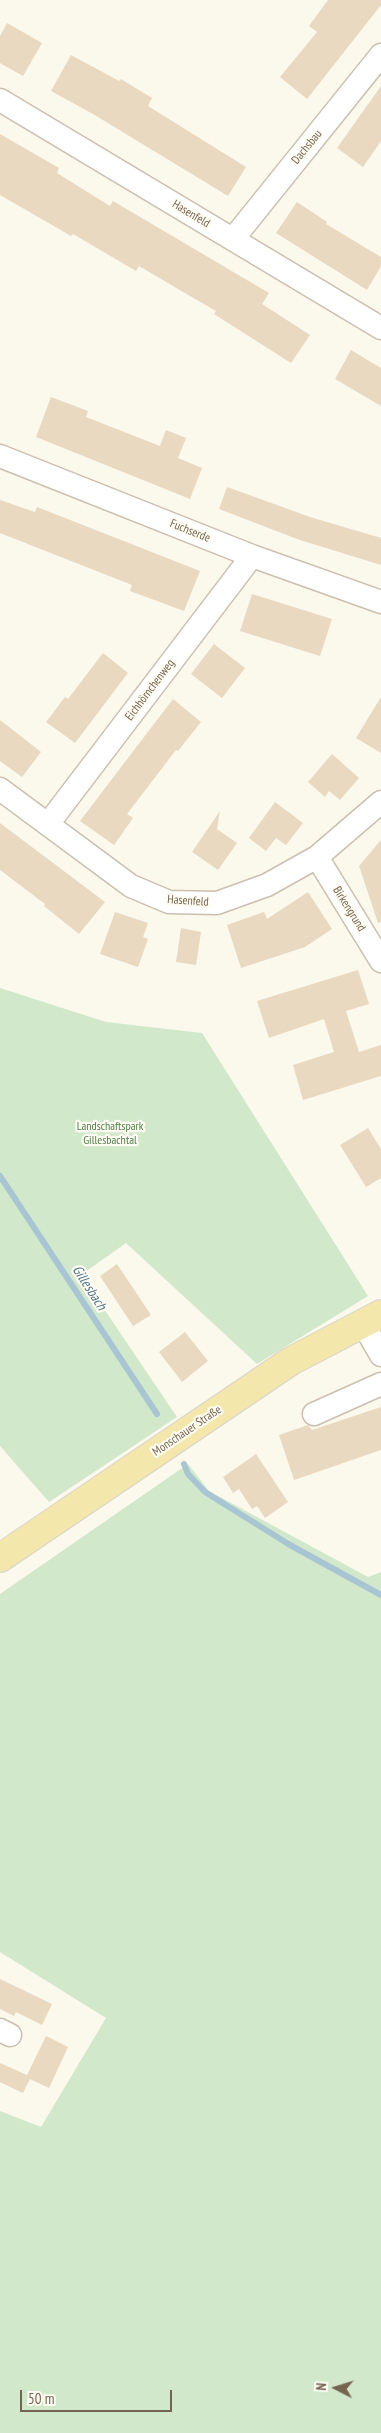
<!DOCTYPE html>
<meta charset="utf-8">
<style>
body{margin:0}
#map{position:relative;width:381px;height:2433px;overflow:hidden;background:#fbf8ec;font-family:"PT Sans Narrow",sans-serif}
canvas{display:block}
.north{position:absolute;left:311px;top:2363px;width:50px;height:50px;-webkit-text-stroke:4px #fefcf2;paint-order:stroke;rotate:275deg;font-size:14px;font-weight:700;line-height:20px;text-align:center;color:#756550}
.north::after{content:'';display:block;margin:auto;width:18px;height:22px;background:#756550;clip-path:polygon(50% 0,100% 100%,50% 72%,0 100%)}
.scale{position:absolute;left:20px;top:2390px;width:152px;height:22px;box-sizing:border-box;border:2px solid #756550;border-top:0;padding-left:6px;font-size:15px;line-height:18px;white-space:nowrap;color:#756550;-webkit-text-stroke:4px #fefcf2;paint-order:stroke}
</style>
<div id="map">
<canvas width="381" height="2433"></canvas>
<div class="north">N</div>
<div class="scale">50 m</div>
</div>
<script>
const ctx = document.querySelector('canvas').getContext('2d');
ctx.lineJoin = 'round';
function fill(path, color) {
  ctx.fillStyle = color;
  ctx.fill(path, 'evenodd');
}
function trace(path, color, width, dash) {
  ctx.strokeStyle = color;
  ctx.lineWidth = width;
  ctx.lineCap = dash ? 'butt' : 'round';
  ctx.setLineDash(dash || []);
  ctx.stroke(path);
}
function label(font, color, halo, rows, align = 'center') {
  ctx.font = font + ' "PT Sans Narrow",sans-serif';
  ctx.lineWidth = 4.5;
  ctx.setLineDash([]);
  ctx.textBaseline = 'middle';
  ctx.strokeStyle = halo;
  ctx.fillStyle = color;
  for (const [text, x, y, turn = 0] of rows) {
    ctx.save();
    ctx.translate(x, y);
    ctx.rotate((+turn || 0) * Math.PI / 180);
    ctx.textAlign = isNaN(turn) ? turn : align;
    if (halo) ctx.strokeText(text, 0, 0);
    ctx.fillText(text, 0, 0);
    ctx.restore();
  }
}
const green = new Path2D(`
 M0,988L106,1022L202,1033L368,1296L257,1364L126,1243L81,1275L177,1417L49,1502L0,1446Z
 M188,1464L209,1491L368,1577L381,1572V2433H0V2111L41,2127L106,2018L0,1952V1594Z`);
const stream = new Path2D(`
 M0,1176L157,1414
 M184,1464L188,1474L205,1492L290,1545L381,1595`);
const building = new Path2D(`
 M328,0H381V5L307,99L280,77L317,32L309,26Z
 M7,23L42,43L23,76L0,63V36Z
 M71,55L119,81L121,79L152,98L148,106L246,167L228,196L93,114L51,91Z
 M381,86V141L363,167L337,148Z
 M0,134L59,168L57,173L110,206L113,201L269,293L262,304L310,335L291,363L214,314L216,311L178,289L139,266L136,271L73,234L71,236L0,195Z
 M297,202L327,222L326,224L381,257V266L367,290L276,233Z
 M351,350L381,368V406L335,379Z
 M51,397L88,411L86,417L160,446L166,430L186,438L178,458L202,468L190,499L36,437Z
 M227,487L310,517L381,538V565L300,540L219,509Z
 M0,500L35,512L37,507L200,571L184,611L130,591L132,585L0,533Z
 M252,594L332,619L320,656L240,631Z
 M214,644L245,668L222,698L191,674Z
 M103,653L128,673L75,743L46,722L65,697L68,699Z
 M381,697V753L356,738Z
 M173,699L201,722L178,751L176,750L127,814L133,818L114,845L80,821Z
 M0,720L41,752L22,777L0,761Z
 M332,754L359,778L340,800L329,791L325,797L308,782Z
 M275,802L303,823L286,845L276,838L266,851L249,838Z
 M220,811L217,829L237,843L218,870L192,852Z
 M0,823L105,902L79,934L44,906L45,904L0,870Z
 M381,840V922L378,923L359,866Z
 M308,892L332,929L305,947L241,968L227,925L264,912L267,919Z
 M115,912L148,923L143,937L148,939L138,967L100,954Z
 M181,928L201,932L196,965L176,962Z
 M358,970L369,1004L346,1011L359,1052L381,1045V1076L303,1100L293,1065L334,1052L324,1019L269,1038L257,1001Z
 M368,1128L381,1149V1178L366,1187L340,1145Z
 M117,1264L151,1315L133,1326L100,1276Z
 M185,1332L208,1361L182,1382L159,1352Z
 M381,1407V1450L294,1480L279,1435L308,1425L312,1430Z
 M256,1454L288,1502L265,1518L257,1506L252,1509L239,1489L233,1493L223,1477Z
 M0,1979L52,2004L42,2025L16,2012L14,2016L0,2009Z
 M46,2036L68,2047L49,2088L30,2079L23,2093L0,2082V2063L27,2075Z`);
const minor = new Path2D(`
 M0,100L381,328
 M233,239L381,55
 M0,456L252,556L381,602
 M0,789L131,886L169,902L217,903L267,885L317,857L381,802
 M48,824L252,556
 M317,857L381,961
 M363,1324L381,1355
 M314,1414L381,1384
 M0,2030L10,2035`);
const major = new Path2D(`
 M0,1558L291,1361L381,1314`);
const streetNames = [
 ["Dachsbau",307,147,-51],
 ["Hasenfeld",191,214,31],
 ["Fuchserde",190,531,22],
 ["Eichhörnchenweg",150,690,-53],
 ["Hasenfeld",188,901,4],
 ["Birkengrund",349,909,58],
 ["Monschauer Straße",187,1431,-34]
];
const parkNames = [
 ["Landschaftspark",110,1127],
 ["Gillesbachtal",110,1141]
];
const waterNames = [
 ["Gillesbach",89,1288,57]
];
fill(green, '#d1e8cb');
trace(stream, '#a8c5d4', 6);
fill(building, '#e9d9c1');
trace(minor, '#cbc0af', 25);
trace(major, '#d8d4ce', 30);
trace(minor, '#fff', 22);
trace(major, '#f3e7ab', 28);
label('12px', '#756550', '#fefcf2', streetNames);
label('12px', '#517f4c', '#fefcf2', parkNames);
label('italic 14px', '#4f768c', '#fefcf2', waterNames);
</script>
